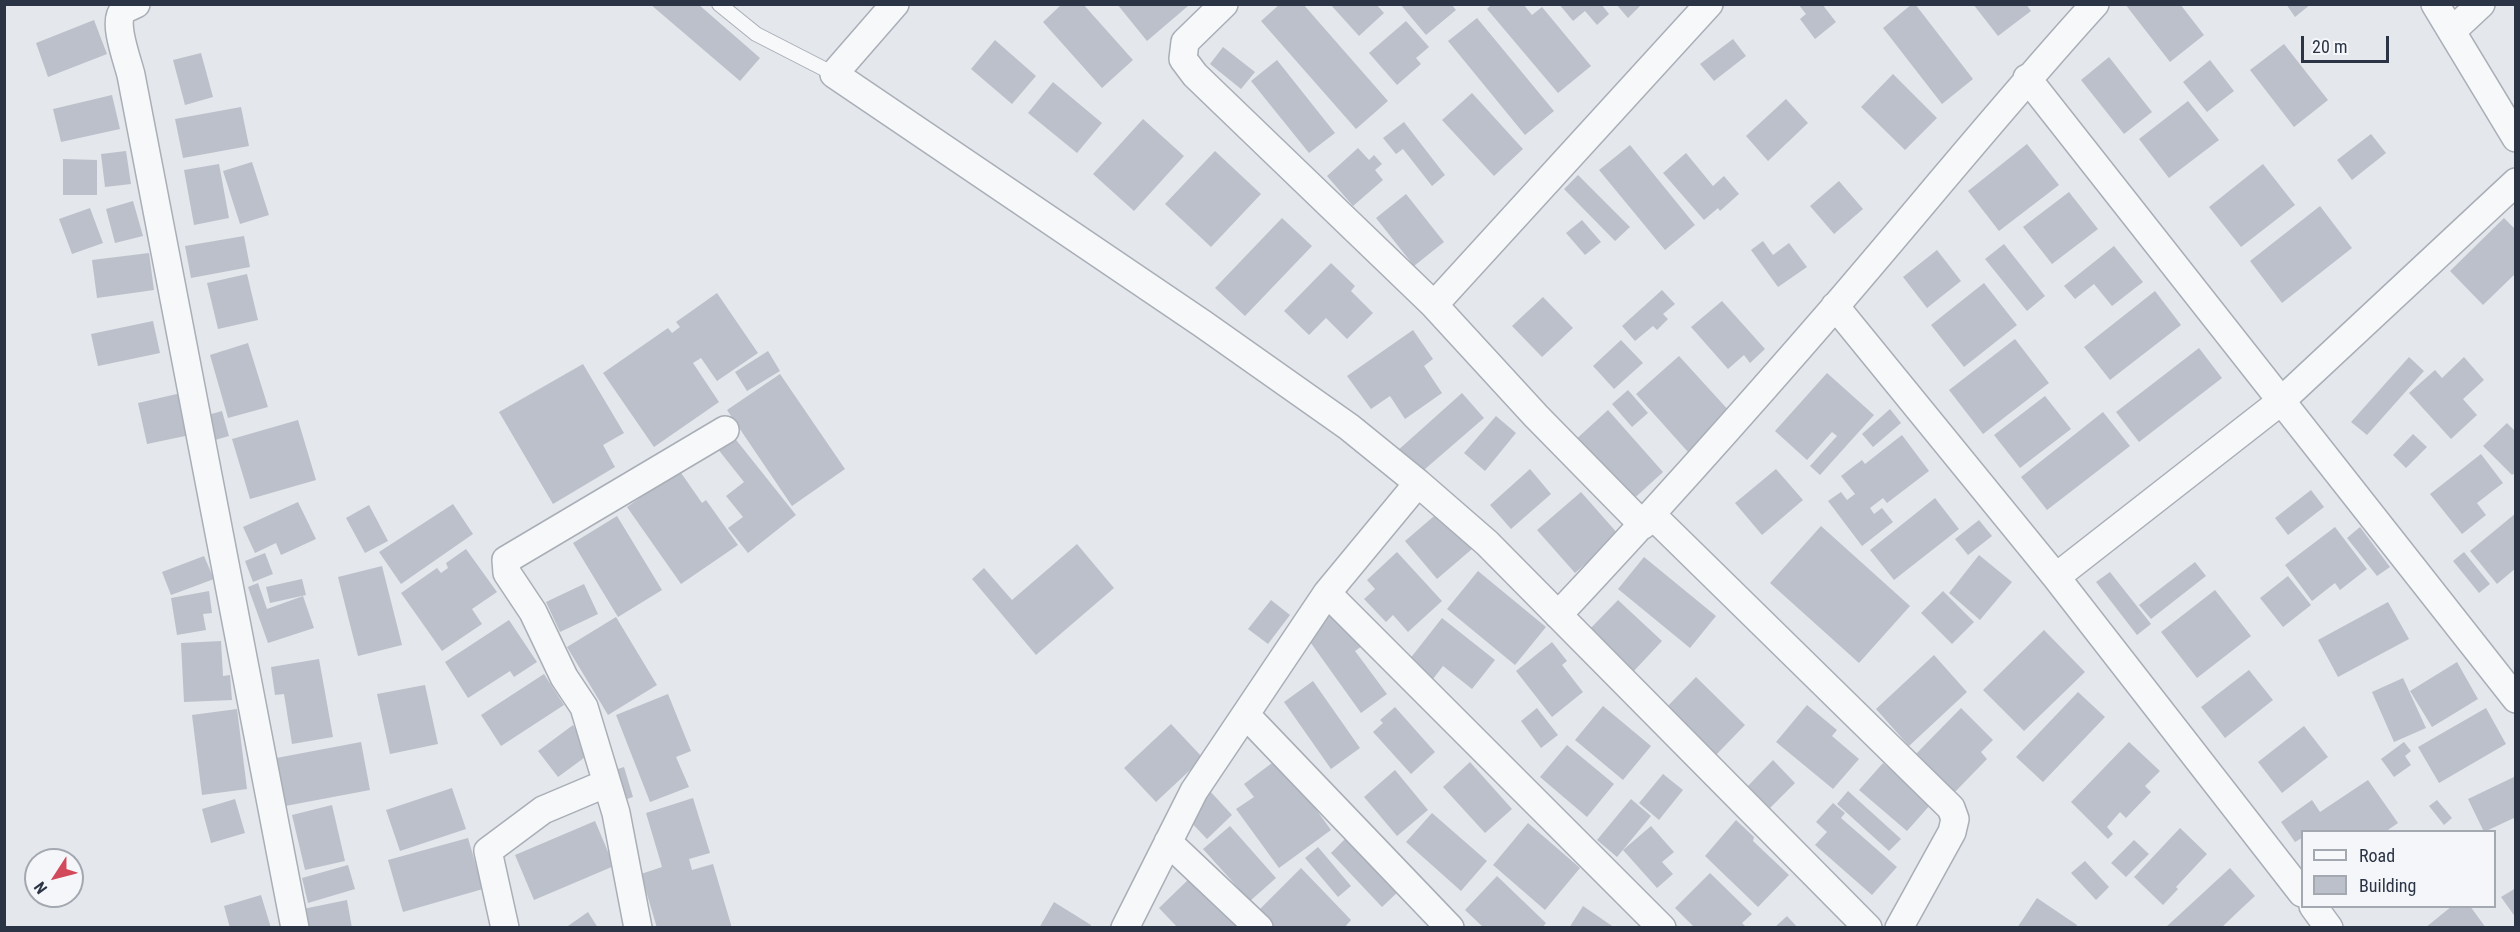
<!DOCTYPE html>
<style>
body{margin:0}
#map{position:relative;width:2520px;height:932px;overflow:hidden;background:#e4e7ec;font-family:"Roboto Condensed",sans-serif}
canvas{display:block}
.frame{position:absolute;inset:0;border:6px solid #2b3445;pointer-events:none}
.legend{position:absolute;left:2301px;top:830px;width:195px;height:78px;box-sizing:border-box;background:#f4f6f9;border:2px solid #a4a8b1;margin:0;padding:8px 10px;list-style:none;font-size:18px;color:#2b3445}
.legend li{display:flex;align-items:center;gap:12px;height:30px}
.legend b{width:30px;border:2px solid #a4a8b1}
.north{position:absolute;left:24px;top:848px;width:60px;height:60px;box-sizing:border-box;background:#f4f6f9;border:2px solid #a4a8b1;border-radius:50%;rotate:234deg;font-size:16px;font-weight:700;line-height:24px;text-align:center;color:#2b3445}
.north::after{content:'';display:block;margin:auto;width:21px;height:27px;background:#d1495b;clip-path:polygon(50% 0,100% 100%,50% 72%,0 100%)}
.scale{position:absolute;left:2301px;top:36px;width:88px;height:27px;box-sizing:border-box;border:3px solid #2b3445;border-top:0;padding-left:8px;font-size:18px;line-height:21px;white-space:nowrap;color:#2b3445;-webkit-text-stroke:4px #f4f6f9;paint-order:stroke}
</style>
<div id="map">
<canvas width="2520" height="932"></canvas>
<div class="frame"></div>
<ul class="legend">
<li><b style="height:8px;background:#f7f8fa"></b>Road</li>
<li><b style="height:16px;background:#bbc0ca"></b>Building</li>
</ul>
<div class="north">N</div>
<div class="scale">20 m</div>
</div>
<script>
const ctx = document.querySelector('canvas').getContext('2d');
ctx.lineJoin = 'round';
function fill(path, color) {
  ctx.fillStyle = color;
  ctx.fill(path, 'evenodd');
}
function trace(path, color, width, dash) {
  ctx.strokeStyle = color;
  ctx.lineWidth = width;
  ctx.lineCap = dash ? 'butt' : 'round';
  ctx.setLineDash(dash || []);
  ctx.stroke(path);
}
const building = new Path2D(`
 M650,4H698L760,58L740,81Z
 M1062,4H1083L1133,60L1102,88L1043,22Z
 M1117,4H1186L1188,6L1147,41Z
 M1280,4H1303L1388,101L1356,129L1261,21Z
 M1330,4H1376L1384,13L1359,36Z
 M1400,4H1451L1456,10L1426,35Z
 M1492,4H1523L1532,15L1542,7L1591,66L1558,93L1487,9Z
 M1559,4H1601L1609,14L1597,25L1585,11L1573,21Z
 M1616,4H1642L1628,18Z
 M1798,4H1822L1836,22L1815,39L1800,19L1806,14Z
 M1912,4H1915L1973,79L1942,104L1883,28Z
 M1973,4H2026L2031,11L1998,36Z
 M2125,4H2180L2204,35L2170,62Z
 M2286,4H2311L2295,17Z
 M1477,18L1554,111L1525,135L1448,41Z
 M94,20L107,54L48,77L36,43Z
 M1406,21L1429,47L1416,58L1421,64L1397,85L1369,53Z
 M1733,39L1746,56L1714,81L1700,64Z
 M995,40L1036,76L1012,104L971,69Z
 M2284,44L2328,100L2294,127L2250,70Z
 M1223,47L1255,72L1241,89L1210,64Z
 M201,53L213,97L185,105L173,60Z
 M2109,57L2152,112L2124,134L2081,80Z
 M1277,60L1335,133L1309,153L1251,81Z
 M2210,60L2234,91L2207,112L2183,82Z
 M1893,74L1937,118L1905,150L1861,107Z
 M1053,82L1102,123L1077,153L1028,113Z
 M1472,93L1523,149L1494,176L1442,120Z
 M112,95L120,129L61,142L53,109Z
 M1786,99L1808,123L1768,161L1746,136Z
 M2188,101L2219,140L2169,178L2139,139Z
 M241,107L249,146L183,158L175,119Z
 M1143,119L1184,156L1134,211L1093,174Z
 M1404,122L1445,175L1432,186L1403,149L1396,154L1383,138Z
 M2371,134L2386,153L2352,180L2337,160Z
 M2027,144L2059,185L1999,231L1968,191Z
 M1630,145L1695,225L1665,250L1599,170Z
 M1358,148L1369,160L1374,155L1382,164L1375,170L1383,180L1353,206L1327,176Z
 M126,151L131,184L105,187L101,154Z
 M1215,151L1261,194L1211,247L1165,204Z
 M1686,153L1713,186L1724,176L1739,194L1720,211L1718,208L1704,220L1663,173Z
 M63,159L97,160V195H63Z
 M252,162L269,215L240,224L223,171Z
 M219,164L229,218L194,225L184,170Z
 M2263,164L2295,205L2241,247L2209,207Z
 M1578,175L1630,227L1615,241L1564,189Z
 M1839,181L1863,209L1834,234L1810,206Z
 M2069,192L2098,229L2052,264L2023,227Z
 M1406,194L1444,242L1414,266L1376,218Z
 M133,201L143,236L115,243L106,209Z
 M2320,206L2352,248L2282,303L2250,261Z
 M90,208L103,243L72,254L59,219Z
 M1282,218L1312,246L1245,316L1215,288Z
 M2504,218L2516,230V273L2483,305L2450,271Z
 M1582,220L1601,242L1585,255L1566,233Z
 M244,236L250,267L191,278L185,246Z
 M1763,241L1773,255L1789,243L1807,267L1778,287L1751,250Z
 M2004,244L2045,296L2027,311L1985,259Z
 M2114,246L2143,282L2112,306L2094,284L2075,299L2064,286Z
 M1937,250L1961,281L1927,308L1903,277Z
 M149,253L154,290L97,298L92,260Z
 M1331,263L1355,286L1351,291L1373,313L1347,339L1326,318L1309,335L1284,311Z
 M247,274L258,320L218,329L207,283Z
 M1984,283L2017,325L1964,367L1931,325Z
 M1662,290L1675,304L1663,314L1668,319L1657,330L1653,326L1635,341L1622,326Z
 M2155,291L2181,325L2110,380L2084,347Z
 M717,293L758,353L717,381L701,358L693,363L719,402L654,447L603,373L668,328L672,333L680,327L676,322Z
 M1543,297L1573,328L1542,357L1512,326Z
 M1722,301L1765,349L1750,363L1744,355L1728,369L1691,327Z
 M153,321L160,353L98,366L91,334Z
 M1413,330L1433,359L1424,366L1442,393L1405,419L1390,396L1371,409L1347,376Z
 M2015,339L2049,383L1983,434L1949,390Z
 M1621,340L1643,363L1614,389L1593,366Z
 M248,343L268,407L228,418L210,355Z
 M2199,348L2222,378L2139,442L2116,412Z
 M768,351L780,371L747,391L735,372Z
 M1679,356L1731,413L1688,452L1636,394Z
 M2409,357L2424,371L2367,435L2351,422Z
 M2464,357L2484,380L2463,399L2477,415L2451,439L2409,393L2435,370L2442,378Z
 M583,364L624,433L603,445L615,467L553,504L499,412Z
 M1827,373L1874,415L1820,475L1810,466L1837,436L1832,432L1807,460L1775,431Z
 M780,374L845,469L792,506L727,410Z
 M1628,390L1648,413L1632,427L1612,404Z
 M181,393L190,435L147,444L138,403Z
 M1462,393L1484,418L1417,476L1396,452Z
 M2045,396L2071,429L2020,468L1994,435Z
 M1890,409L1901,423L1873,447L1862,434Z
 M1608,410L1663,472L1628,504L1573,442Z
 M222,411L229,436L215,440L208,415Z
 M2103,412L2130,446L2047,510L2021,477Z
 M1496,416L1516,433L1485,471L1464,453Z
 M298,420L316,480L250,499L232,439Z
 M2507,423L2516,432V472L2512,475L2483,446Z
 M2413,434L2427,447L2406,468L2393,455Z
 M1902,435L1929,471L1887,503L1883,498L1870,508L1874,514L1882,508L1893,522L1862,546L1828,501L1841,492L1847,500L1855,494L1841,476L1862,460L1865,464Z
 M733,436L796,515L748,553L728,528L743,517L726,496L744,482L717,448Z
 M2481,454L2503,483L2477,503L2486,515L2462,534L2430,494Z
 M1530,469L1551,494L1511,529L1490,505Z
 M1776,469L1803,500L1762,535L1735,503Z
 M679,470L702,503L706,500L738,545L681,584L627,507Z
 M2311,490L2324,507L2288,535L2275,518Z
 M1581,492L1619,535L1575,573L1537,530Z
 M1935,498L1959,529L1894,580L1870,550Z
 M298,502L316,539L281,555L276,543L255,553L243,527Z
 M453,504L473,534L401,584L379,552Z
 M369,505L388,541L365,553L346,518Z
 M1440,511L1472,549L1437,579L1405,541Z
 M2516,513V568L2497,584L2470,551Z
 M617,516L662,590L618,617L573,543Z
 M1979,520L1992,536L1968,555L1955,539Z
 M1821,526L1910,606L1859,663L1770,583Z
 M2335,527L2367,569L2340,590L2335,583L2312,601L2285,565Z
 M2360,527L2390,567L2377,576L2347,538Z
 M1077,544L1114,588L1036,655L972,579L984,568L1012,600Z
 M466,549L497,592L472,609L482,624L442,651L401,593L437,568L441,573L448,568L446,563Z
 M1397,552L1442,601L1408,632L1393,615L1386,622L1364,599L1375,589L1367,580Z
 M2464,552L2490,584L2479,593L2453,561Z
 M265,553L273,574L253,582L245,561Z
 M1979,555L2012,582L1980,620L1949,593Z
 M204,556L214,579L171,595L162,572Z
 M1644,557L1716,616L1690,648L1618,589Z
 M2195,562L2206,576L2151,619L2139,605Z
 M382,566L402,645L358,656L338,577Z
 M1478,571L1546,627L1515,665L1447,609Z
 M2110,572L2151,624L2137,635L2096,582Z
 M2288,576L2311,605L2283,627L2260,598Z
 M302,579L306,595L270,603L266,587Z
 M258,583L267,609L303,596L314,628L268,643L248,587Z
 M584,584L598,614L560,632L546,602Z
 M2215,590L2251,636L2197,678L2161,632Z
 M209,591L212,613L203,614L206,630L177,635L171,598Z
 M1943,591L1974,622L1952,644L1921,613Z
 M1271,600L1290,615L1268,644L1248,629Z
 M1618,600L1662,641L1633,672L1588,631Z
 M2388,602L2409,639L2338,677L2318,640Z
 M1335,608L1362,646L1355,651L1387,694L1361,713L1303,632Z
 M616,617L657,685L608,715L567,647Z
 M1442,618L1495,660L1472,689L1443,666L1433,679L1409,660Z
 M509,620L537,662L514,677L510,671L468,698L445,662Z
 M2044,630L2085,672L2024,731L1983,690Z
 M221,641L223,676L230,675L232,700L184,702L181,643Z
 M1552,642L1567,661L1562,665L1583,692L1552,717L1516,671Z
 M1934,655L1967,692L1909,746L1876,709Z
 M319,659L333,737L292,744L284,694L275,695L271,667Z
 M2457,662L2478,699L2432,727L2410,691Z
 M2249,670L2273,700L2225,738L2201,707Z
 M544,674L564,705L501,746L481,715Z
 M1696,677L1745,725L1713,758L1664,710Z
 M2403,678L2426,728L2394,742L2372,692Z
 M1313,681L1360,748L1331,769L1284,702Z
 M425,685L438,744L390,754L377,694Z
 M2078,692L2105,717L2043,782L2016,757Z
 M668,694L691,751L676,757L689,787L650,802L616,715Z
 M1807,705L1837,730L1832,736L1859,759L1833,789L1776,742Z
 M1603,706L1651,746L1623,780L1575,740Z
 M1395,707L1435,752L1411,774L1373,732L1383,723L1380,720Z
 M1537,708L1558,735L1541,748L1521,721Z
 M1961,708L1993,740L1981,752L1987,759L1953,794L1914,756Z
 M2486,708L2506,744L2439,783L2418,747Z
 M237,709L247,789L202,795L192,715Z
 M1171,724L1203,758L1156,802L1124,768Z
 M573,725L592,752L558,777L538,751Z
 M2304,726L2328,757L2282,793L2258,762Z
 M361,742L370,790L280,807L271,759Z
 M2129,742L2160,771L2145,786L2151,792L2126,818L2120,812L2107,827L2113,834L2108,839L2071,802Z
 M2404,742L2411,751L2405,756L2411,765L2394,777L2381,759Z
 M1567,745L1614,784L1587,817L1540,777Z
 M1773,760L1795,783L1770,808L1748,786Z
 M1470,762L1512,809L1485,833L1443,787Z
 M1272,763L1308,791L1307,797L1331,830L1279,868L1236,809L1254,797L1244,784Z
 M1883,763L1931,804L1907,831L1859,790Z
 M624,767L633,797L615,803L606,773Z
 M1395,770L1428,810L1397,836L1364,797Z
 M1663,774L1683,790L1659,820L1639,803Z
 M2516,776V817L2484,832L2468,799Z
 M2368,780L2398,823L2385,832H2302V838L2295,842L2281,822L2312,800L2320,812Z
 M452,788L466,829L400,851L386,810Z
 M1209,790L1232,815L1207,839L1183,814Z
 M1848,791L1901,839L1889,851L1837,804Z
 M693,798L710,853L689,859L692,870L713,864L732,928H657L641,874L662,867L646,813Z
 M235,799L245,833L211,843L202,809Z
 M1631,799L1651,816L1617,857L1597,840Z
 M2437,800L2452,818L2444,825L2429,806Z
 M1833,803L1845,813L1841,818L1897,867L1872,895L1815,845L1827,832L1816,822Z
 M332,805L345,861L305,870L292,815Z
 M1432,813L1487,861L1461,891L1406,842Z
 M1736,820L1754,837L1753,841L1789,875L1758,907L1705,856Z
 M595,821L614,866L534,900L515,855Z
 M1528,823L1580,868L1545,910L1493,865Z
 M1230,826L1276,878L1250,901L1203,849Z
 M1651,826L1674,852L1662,862L1673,874L1657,888L1623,850Z
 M2180,828L2207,854L2176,887L2178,889L2163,905L2134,877Z
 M1350,834L1401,889L1382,907L1331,853Z
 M468,838L483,889L403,912L388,860Z
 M2134,840L2149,854L2126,877L2111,863Z
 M1318,847L1351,886L1338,897L1305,858Z
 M2085,861L2109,887L2096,900L2071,873Z
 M348,865L355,889L308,903L302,878Z
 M1301,868L1351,920L1344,928H1270L1256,913Z
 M2230,868L2255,896L2242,908L2221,928H2165Z
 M1710,873L1752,914L1742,923L1747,928H1695L1675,908Z
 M1192,876L1240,928H1178L1159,908Z
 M1497,876L1546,923L1542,928H1484L1465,910Z
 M2516,888V918L2501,897Z
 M261,895L271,928H230L224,906Z
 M2037,898L2077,925L2076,928H2017Z
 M347,900L352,928H307L303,909Z
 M1054,902L1091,925L1090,928H1039Z
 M1583,906L1615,928H1569Z
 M2452,906H2470L2486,928H2425Z
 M588,912L598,928H565Z
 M1787,916L1798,928H1774Z`);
const service = new Path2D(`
 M719,4L756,34L834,74`);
const minor = new Path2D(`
 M136,4C132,6 126,8 123,11C112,21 128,62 131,75L295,928
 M895,4L834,74L1203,324L1349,427L1418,483L1487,543L1868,928
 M1224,4L1185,42L1183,59L1195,75L1434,305L1536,416L1643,525
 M2435,4L2516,138
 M2452,31L2481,4
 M2027,78L2516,699
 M1434,305L1709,4
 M1835,306L2056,577L2302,893
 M1652,515L1951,808L1955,819L1952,832L1899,928
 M2056,577L2280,402L2516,182
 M1327,593L1662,928
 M1558,615C1652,515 1744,412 1834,308C1921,207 2005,103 2095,4
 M1246,715L1450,928
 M1168,842L1259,928
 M2313,906L2329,928
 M505,928L488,851L543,810L607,783
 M638,928L616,813L584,707L564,677L533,612L507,573L506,560L725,430
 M1125,928L1194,791L1327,593L1418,483`);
fill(building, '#bbc0ca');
trace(service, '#a9aeb7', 16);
trace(minor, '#a9aeb7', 30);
trace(service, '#f7f8fa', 14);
trace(minor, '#f7f8fa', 27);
</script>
